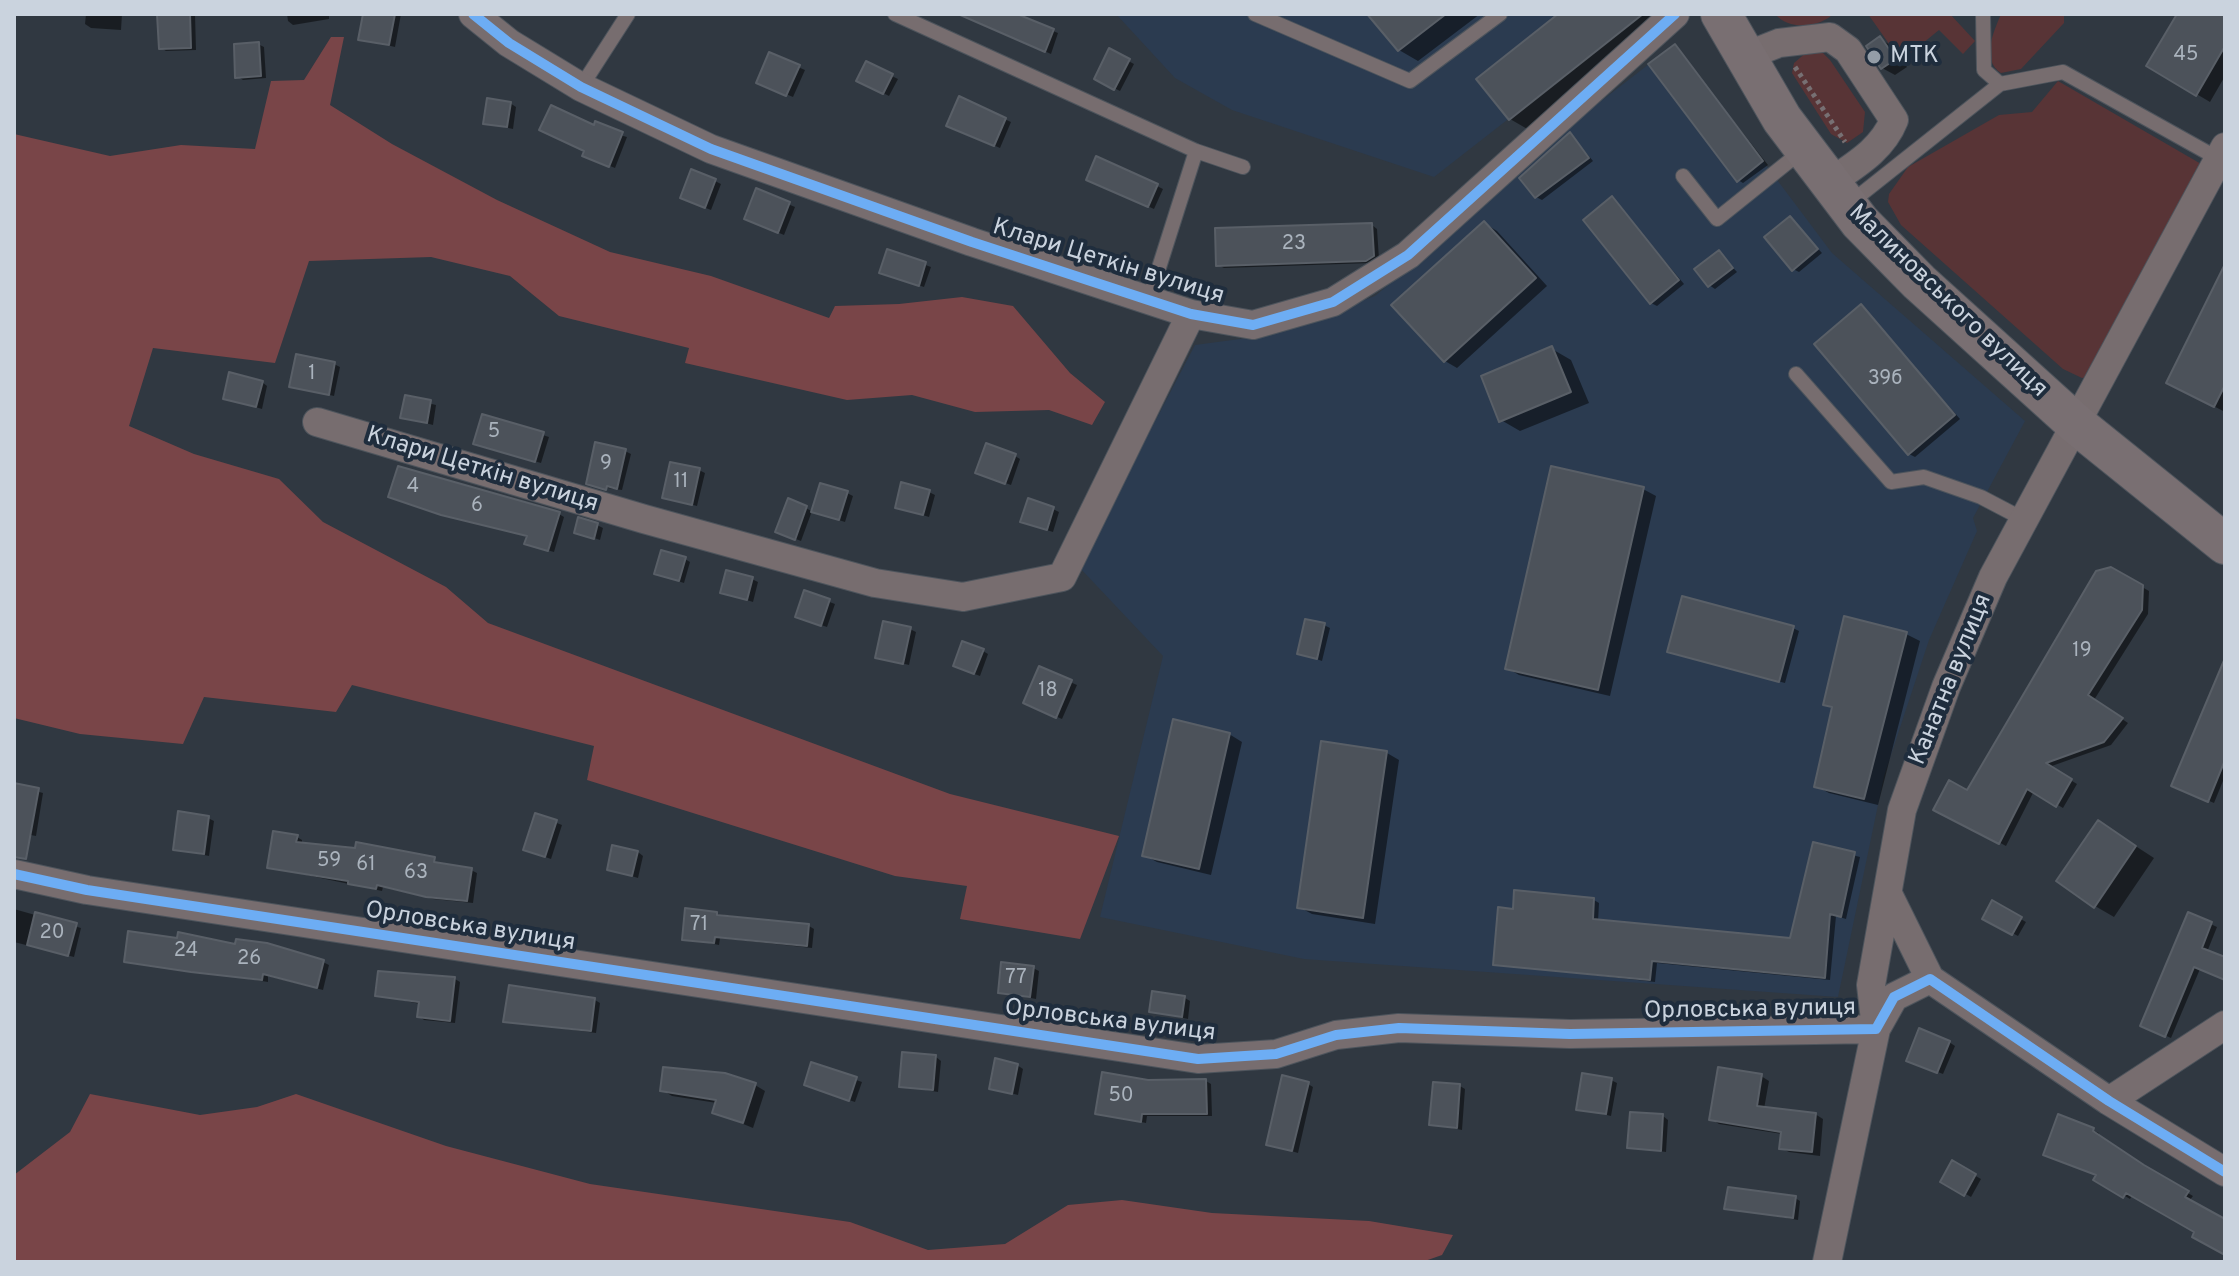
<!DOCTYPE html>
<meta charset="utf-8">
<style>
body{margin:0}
#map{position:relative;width:2239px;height:1276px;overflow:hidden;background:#303841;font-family:Overpass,sans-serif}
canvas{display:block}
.frame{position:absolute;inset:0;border:16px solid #cad3de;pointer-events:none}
</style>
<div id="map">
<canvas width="2239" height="1276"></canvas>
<div class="frame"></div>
</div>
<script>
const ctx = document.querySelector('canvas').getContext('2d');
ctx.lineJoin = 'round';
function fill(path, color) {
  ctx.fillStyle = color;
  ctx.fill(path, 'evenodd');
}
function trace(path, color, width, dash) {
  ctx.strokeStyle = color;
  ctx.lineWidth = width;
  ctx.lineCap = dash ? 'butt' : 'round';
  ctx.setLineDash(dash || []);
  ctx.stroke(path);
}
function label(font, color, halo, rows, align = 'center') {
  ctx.font = font + ' Overpass,sans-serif';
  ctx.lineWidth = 8;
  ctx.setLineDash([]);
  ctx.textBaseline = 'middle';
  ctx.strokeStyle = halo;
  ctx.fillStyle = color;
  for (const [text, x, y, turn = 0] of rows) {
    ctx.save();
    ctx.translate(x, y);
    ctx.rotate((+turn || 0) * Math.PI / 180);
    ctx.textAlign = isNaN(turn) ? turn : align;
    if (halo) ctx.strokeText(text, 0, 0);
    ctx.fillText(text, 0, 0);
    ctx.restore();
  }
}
const built = new Path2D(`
 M1116,14H1643L1434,177L1232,110L1175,78Z
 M1675,44L1832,253L2025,421L1973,518L1977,531L1929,640L1884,776L1838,997L1304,959L1100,917L1163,656L1079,567L1195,345L1270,335L1375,296L1489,201L1513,169Z`);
const green = new Path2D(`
 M1775,14H1830L1831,16C1815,28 1789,30 1775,14Z
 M1868,14H1950L1975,41L1963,54L1939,30L1901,61Z
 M2001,14H2064V23L2021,69L2001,73C1981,60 1993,33 2001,14Z
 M1808,51L1823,53L1830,60L1865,112L1863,132L1847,143L1831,134L1792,73L1794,63Z
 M2058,81L2208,168L2098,375L2082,378L2063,369L1901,225L1888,202L1889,194L1908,167L1999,115L2032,112Z`);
const forest = new Path2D(`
 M331,37H344L330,105L392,144L497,200L610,252L711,276L829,318L835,306L899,304L962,297L1013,306L1070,373L1105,402L1092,425L1049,410L975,412L912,395L847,400L685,363L689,348L559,316L510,276L431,257L309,261L275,363L153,348L129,426L194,454L279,479L323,522L446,587L488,623L950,794L1119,836L1080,939L960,919L967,886L895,876L587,780L594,746L352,685L336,712L204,697L183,744L80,734L14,718V134L110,156L181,145L255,149L271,81L304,80Z
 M90,1094L200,1115L257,1107L296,1094L446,1146L590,1184L850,1222L928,1250L1005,1244L1068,1205L1122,1200L1212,1213L1369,1221L1453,1235L1442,1255L1422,1262H14V1175L70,1132Z`);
const shadow = new Path2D(`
 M86,14H122L121,30L91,28L85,24Z
 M159,14H195L196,50L166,51L161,48Z
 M287,14H329V19L293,25L288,21Z
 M365,14H401L395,47L361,39Z
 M961,14H1010L1058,33L1051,54Z
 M1370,14H1480L1418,61L1399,50Z
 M1562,14H1674L1529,130L1510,119Z
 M2180,14H2225V76L2210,102L2149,66Z
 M1880,39L1892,46L1907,67L1895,75L1882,68Z
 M258,44L264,47L266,78L243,80L237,76Z
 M1675,46L1768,165L1743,183L1738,180Z
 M1110,51L1134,64L1120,91L1096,79Z
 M770,55L805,70L793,97L764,85Z
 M867,64L898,79L889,96L859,81Z
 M960,99L1011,122L1000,148L954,128Z
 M510,103L516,107L513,129L485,123Z
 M595,128L627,137L615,168L590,158Z
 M1570,134L1593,161L1542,200L1536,197Z
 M715,181L721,184L711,210L688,201Z
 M1094,182L1157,186L1163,189L1154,209Z
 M757,191L795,207L784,235L751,221Z
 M1612,198L1684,284L1657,306L1651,303Z
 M1790,218L1822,253L1799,272L1793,269Z
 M1484,223L1497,231L1547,286L1457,368L1445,361Z
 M1372,225L1377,229L1379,259L1372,263L1224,268L1218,265Z
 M889,252L931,267L924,287L887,275Z
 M1719,253L1737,272L1715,289L1709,285Z
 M2225,268V412L2181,389Z
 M1861,307L1960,419L1915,457L1909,454Z
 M1552,349L1571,360L1589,403L1520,431L1501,420Z
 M334,364L340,367L334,396L291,386Z
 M262,382L267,386L262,409L225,398Z
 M407,398L436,405L433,425L403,417Z
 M483,416L549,437L541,463L481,446Z
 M625,451L631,454L622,490L593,486Z
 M1015,456L1020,459L1011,485L982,475Z
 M699,470L705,473L697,506L664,497Z
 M1643,489L1656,496L1610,696L1519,675L1507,668Z
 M929,492L935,495L929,517L897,507Z
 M847,493L853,496L845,522L819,514Z
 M396,499L559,514L564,517L554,552L532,546L528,537Z
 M789,501L812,511L801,541L783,534Z
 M1053,509L1059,512L1053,532L1028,524Z
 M597,525L603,528L600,540L577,532Z
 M685,559L690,562L684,583L662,576Z
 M2111,569L2149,591L2148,614L2094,700L2128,723L2111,745L2049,767L2077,784L2063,808L2034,791L2006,846L1936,809L1968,793Z
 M752,579L758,582L753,602L722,592Z
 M805,593L835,604L827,627L803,619Z
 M1324,625L1330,628L1322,661L1300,653Z
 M1793,628L1799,631L1785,683L1675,654Z
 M910,629L916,632L909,665L877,657Z
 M1906,634L1920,641L1878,805L1829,793L1816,786L1834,709L1825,704Z
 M983,651L988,654L980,676L961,669Z
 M1040,669L1077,685L1062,719L1031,706Z
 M2225,674V776L2214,803L2179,788Z
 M1229,734L1242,742L1211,875L1157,862L1144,855Z
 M1323,744L1387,753L1399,760L1375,924L1312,914L1299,907Z
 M14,785L43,793L36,836L14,832Z
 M536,815L562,825L551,859L531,852Z
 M208,818L214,821L209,856L175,849Z
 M2117,834L2154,858L2114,917L2095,906Z
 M297,837L302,840V844L357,850L358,844L471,870L477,873L473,903L433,899L383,887L382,891L269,867Z
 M1814,845L1860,857L1846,919L1836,916L1830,980L1657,963L1655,982L1495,964L1515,911L1594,900L1599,903L1598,922L1792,940Z
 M638,852L643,856L638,878L609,869Z
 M1993,903L2026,922L2018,936L1984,918Z
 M14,909L81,928L74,957L14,942Z
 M717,914L809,926L814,929L812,948L720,938L719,945L684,938Z
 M2189,914L2217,927L2207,952L2225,959V979L2200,969L2171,1038L2148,1028Z
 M126,960L323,962L329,965L323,990L268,976V982Z
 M1033,968L1039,971L1036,999L1000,992Z
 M455,979L460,982L455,1023L424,1020L419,1016L420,1004L377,995Z
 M1185,998L1190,1001L1188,1019L1151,1011Z
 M595,1000L600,1003L596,1033L505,1021Z
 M1949,1042L1955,1046L1943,1074L1914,1063Z
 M936,1057L941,1061L938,1092L901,1086Z
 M813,1065L862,1082L855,1102L812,1088Z
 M1017,1065L1023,1069L1018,1095L991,1088Z
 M1761,1076L1769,1081L1764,1109L1815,1114L1823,1119L1820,1156L1789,1152L1781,1148L1782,1134L1719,1124L1711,1119Z
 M1611,1080L1617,1083L1611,1116L1578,1108Z
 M1206,1081L1211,1084L1212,1116H1147L1146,1123L1097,1113L1148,1082Z
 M1308,1084L1313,1087L1298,1153L1268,1144Z
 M755,1085L765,1091L753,1128L714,1112L717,1103L672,1096L662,1090Z
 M1460,1086L1465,1089L1462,1130L1431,1124Z
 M1663,1116L1668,1120L1666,1152L1630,1147Z
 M2059,1117L2099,1133L2098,1136L2149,1170L2193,1196L2189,1201L2225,1221V1253L2197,1232L2133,1194L2130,1199L2096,1179L2098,1175Z
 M1953,1163L1981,1179L1971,1197L1943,1181Z
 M1795,1198L1800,1201L1798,1220L1727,1208Z`);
const building = new Path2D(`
 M157,14H190L191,48L159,49Z
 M363,14H395L389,45L358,40Z
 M958,14H1017L1054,29L1045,52Z
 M1367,14H1446L1398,51Z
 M1558,14H1643L1509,120L1476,79Z
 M2177,14H2225V46L2196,96L2146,66Z
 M1880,36L1896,59L1881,69L1866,46Z
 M259,42L261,76L235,78L234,44Z
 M1675,44L1763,161L1737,182L1648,64Z
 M1109,48L1130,59L1114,90L1094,79Z
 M769,52L800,65L786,96L756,83Z
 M866,61L893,74L883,94L856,81Z
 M959,96L1006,118L994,146L946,126Z
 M487,98L511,102L507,127L483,124Z
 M551,105L594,125L595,121L623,132L609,167L582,156L584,151L539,130Z
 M1570,132L1589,158L1535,198L1519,178Z
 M1096,156L1158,184L1148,207L1086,180Z
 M691,169L716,179L705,208L680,198Z
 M756,188L790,202L778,233L744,219Z
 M1612,196L1679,280L1650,304L1583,220Z
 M1790,216L1818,249L1792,271L1764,237Z
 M1484,221L1536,278L1444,362L1391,305Z
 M1372,223L1374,256L1366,261L1216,266L1215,228Z
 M887,249L926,262L919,286L879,273Z
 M1719,250L1733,268L1708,287L1694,269Z
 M2225,264V385L2214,407L2166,383Z
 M1861,304L1955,415L1908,455L1814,344Z
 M1552,346L1571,392L1499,422L1481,376Z
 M296,354L335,362L329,395L289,387Z
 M229,372L263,381L256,407L223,399Z
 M405,395L431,400L427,423L400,418Z
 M482,414L544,432L535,462L473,444Z
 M595,442L626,449L617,489L607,486L606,490L586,484Z
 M986,443L1016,454L1005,484L975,473Z
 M670,462L700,468L692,505L662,498Z
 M398,466L560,512L548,551L524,544L527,536L441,515L388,497Z
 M1551,466L1644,487L1598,690L1505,669Z
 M901,482L930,490L923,515L895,508Z
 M820,483L848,491L839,520L811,512Z
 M788,498L807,506L795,540L775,532Z
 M1028,498L1054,507L1047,530L1020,522Z
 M578,517L598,523L594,539L574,533Z
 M661,550L686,557L679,581L654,574Z
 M2111,567L2143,585L2142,610L2088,695L2123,718L2104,742L2046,763L2072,779L2056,807L2027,789L1999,844L1933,810L1949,780L1967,790L2096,571Z
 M726,570L753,577L747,600L720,593Z
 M804,590L830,599L821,626L795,617Z
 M1682,596L1794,626L1779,682L1667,652Z
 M1844,616L1907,632L1864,799L1814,787L1832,707L1823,705Z
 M1305,619L1325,623L1317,659L1297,654Z
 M883,621L911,627L903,664L875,658Z
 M962,641L984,649L974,674L953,666Z
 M2225,658V760L2208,802L2171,786Z
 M1039,666L1072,680L1056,718L1023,703Z
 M1173,719L1230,733L1199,869L1142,856Z
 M1321,741L1387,751L1363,918L1297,908Z
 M14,783L39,788L26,859L14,857Z
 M178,811L209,816L204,854L173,850Z
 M535,813L557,820L545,857L523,850Z
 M2098,820L2136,846L2094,908L2056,881Z
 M273,831L298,835L296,842L355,848L356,842L435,857L434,862L472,868L467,901L426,897L377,885L376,889L348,884V881L267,868Z
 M1813,842L1855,852L1841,917L1830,914L1825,978L1652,961L1650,980L1493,965L1498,907L1513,909L1514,890L1594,898L1593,919L1790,938Z
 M612,845L638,851L632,876L607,870Z
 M1992,900L2022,917L2012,935L1982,919Z
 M685,908L717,912V915L809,924L807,946L715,937L714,943L682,940Z
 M35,912L77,923L68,956L27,945Z
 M2188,912L2212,922L2202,948L2225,957V980L2194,967L2165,1037L2140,1026Z
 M128,931L177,938L178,932L235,944L236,939L267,943L324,960L317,988L263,974L262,980L191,972L124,962Z
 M1001,962L1034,966L1030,997L998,993Z
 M378,971L455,977L450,1021L417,1017L419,1002L375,996Z
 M509,985L595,998L591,1031L503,1022Z
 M1152,991L1185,996L1182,1017L1149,1012Z
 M1919,1028L1950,1041L1937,1073L1906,1061Z
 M902,1052L936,1055L933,1090L899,1087Z
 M995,1058L1018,1064L1012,1094L989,1089Z
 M811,1062L857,1077L849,1101L804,1085Z
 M663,1067L725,1073L756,1083L743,1123L712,1113L716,1100L660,1091Z
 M1718,1067L1762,1074L1757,1106L1816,1113L1812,1152L1779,1149L1781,1132L1709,1120Z
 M1102,1072L1148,1080L1206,1079L1207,1114H1142L1141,1122L1095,1114Z
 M1582,1073L1612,1078L1606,1114L1576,1110Z
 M1282,1075L1309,1082L1292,1151L1266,1145Z
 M1433,1082L1460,1084L1457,1128L1429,1125Z
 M1630,1112L1663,1114L1661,1151L1627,1148Z
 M2058,1114L2094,1128L2093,1131L2144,1165L2189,1191L2185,1197L2225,1219V1255L2192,1237L2194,1232L2126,1193L2123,1198L2093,1180L2096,1175L2043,1155Z
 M1952,1160L1976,1174L1964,1196L1940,1182Z
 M1728,1187L1796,1196L1793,1218L1724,1209Z`);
const path = new Path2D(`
 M1795,67L1845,142`);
const lane = new Path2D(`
 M895,14L1196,151L1243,167
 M1255,14L1410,81L1500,14
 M1983,14L1984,70L2000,84L2063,72L2219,159
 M581,87L628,14
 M1683,176L1717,219L1803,150
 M1850,203L2000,84
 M1149,299L1196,151
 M1796,374L1891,482L1924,477L1981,497L2023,519`);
const street = new Path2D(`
 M473,14L509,43L581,87L711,149L972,242L1191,314L1253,325L1333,302L1408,255L1675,14
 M1746,56L1779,43L1830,37L1848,50L1894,120C1882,150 1855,165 1829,183
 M317,422L644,519L875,583L963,597L1062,577L1191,314
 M14,874L87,890L1198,1059L1276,1054L1336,1035L1399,1028L1570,1034L1876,1029L1894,997L1930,979L2109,1101L2225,1172
 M1888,894L1930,979
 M2109,1101L2225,1025
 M1827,1262L1876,1029L1871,985L1902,810L1946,687L1993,577L2225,147`);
const secondary = new Path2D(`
 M1721,14L1782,119L1860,222L1919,282L2076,424L2225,544`);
const cycleway = new Path2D(`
 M473,14L509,43L581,87L711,149L972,242L1191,314L1253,325L1333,302L1408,255L1675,14
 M14,874L87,890L1198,1059L1276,1054L1336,1035L1399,1028L1570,1034L1876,1029L1894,997L1930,979L2109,1101L2225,1172`);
const markers = [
 [1874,57,8,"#949da7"]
];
const numberNames = [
 ["45",2186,56],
 ["23",1294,245],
 ["1",312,375],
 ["39б",1885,380],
 ["5",494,433],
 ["9",606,465],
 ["11",681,483],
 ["4",413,488],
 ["6",477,507],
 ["19",2082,652],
 ["18",1048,692],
 ["59",329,862],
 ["61",366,866],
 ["63",416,874],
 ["71",699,926],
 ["20",52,934],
 ["24",186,952],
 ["26",249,960],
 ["77",1016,979],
 ["50",1121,1097]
];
const poiNames = [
 ["МТК",1890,57]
];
const streetNames = [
 ["Клари Цеткін вулиця",1108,263,17],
 ["Малиновського вулиця",1947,302,44],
 ["Клари Цеткін вулиця",482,471,17],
 ["Канатна вулиця",1952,680,-68],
 ["Орловська вулиця",470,928,9],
 ["Орловська вулиця",1750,1011,-1],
 ["Орловська вулиця",1110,1022,7]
];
fill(built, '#2b3b50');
fill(green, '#583436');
fill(forest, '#794548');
fill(shadow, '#0007');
fill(building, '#4c525a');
trace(building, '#595f67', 2);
trace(lane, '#4d545c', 16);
trace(street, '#4d545c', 30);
trace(secondary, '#4d545c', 42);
trace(path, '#777073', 5, [4, 4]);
trace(lane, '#776d6f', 14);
trace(street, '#776d6f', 28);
trace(secondary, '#796f72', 40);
trace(cycleway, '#6dadf4', 10);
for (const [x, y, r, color] of markers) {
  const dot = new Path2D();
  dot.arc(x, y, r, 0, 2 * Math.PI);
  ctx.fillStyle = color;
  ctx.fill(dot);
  trace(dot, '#1f2d3d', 3);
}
label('20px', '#aab3bd', null, numberNames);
label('24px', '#cad3de', '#1f2d3d', poiNames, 'left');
label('24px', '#cad3de', '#1f2d3d', streetNames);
</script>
